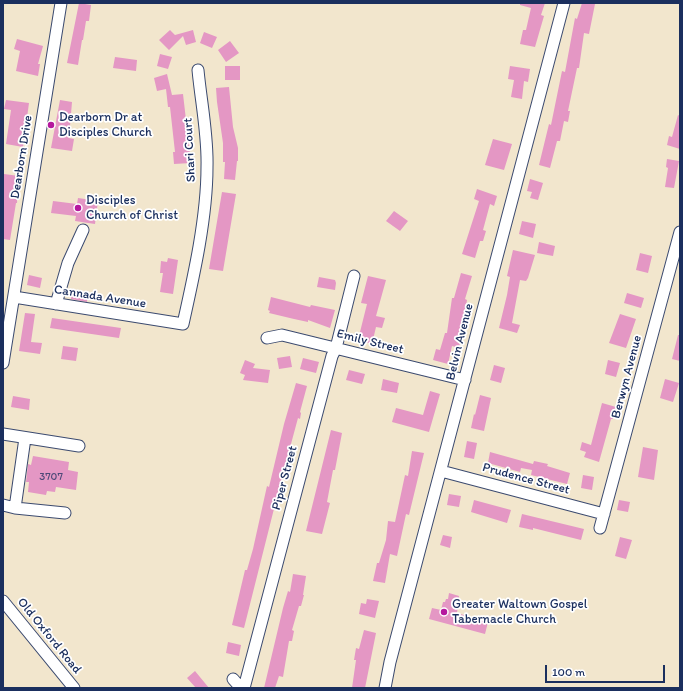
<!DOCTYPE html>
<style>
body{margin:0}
#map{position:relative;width:683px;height:691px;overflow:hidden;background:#f2e6cd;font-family:Itim,sans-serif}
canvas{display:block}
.frame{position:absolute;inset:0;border:4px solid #1b2f5e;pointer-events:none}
.scale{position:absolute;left:545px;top:665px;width:120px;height:18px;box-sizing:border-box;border:2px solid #1b2f5e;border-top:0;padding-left:5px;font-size:12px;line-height:14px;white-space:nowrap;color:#1b2f5e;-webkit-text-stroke:3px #fff;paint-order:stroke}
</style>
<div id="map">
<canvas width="683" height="691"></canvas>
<div class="frame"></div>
<div class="scale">100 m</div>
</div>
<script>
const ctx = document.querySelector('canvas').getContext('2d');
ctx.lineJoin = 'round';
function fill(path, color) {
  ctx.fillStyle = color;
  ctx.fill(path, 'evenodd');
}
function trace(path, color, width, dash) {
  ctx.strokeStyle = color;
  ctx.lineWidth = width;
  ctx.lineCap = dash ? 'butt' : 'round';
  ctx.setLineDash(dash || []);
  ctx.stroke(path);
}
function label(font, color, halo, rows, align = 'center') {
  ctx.font = font + ' Itim,sans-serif';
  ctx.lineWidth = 3.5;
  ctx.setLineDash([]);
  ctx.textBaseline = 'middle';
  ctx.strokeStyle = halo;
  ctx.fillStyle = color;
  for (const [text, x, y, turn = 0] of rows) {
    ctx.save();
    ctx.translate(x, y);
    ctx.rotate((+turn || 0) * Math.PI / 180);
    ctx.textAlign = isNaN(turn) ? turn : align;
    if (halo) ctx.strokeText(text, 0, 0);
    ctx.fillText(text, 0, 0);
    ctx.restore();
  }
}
const building = new Path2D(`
 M79,3L91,5L89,21H86L83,40H82L78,65L67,63Z
 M520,3H545L541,15L544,16L535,47L520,44L523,30H526L531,8L520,5Z
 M582,3L595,4L589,34L584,33L579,68H577L568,111H570L568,122L564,121L560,141H557L550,168L539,165L549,124L551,125L562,71L565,72L575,18L577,19Z
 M170,30L175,35L193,30L196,42L186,45L183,36L169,50L159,40Z
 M204,32L217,37L212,48L200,43Z
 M17,39L43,46L38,64H40L38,76L16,71L20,51L14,49Z
 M230,41L239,53L226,62L218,50Z
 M160,54L172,57L168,69L157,66Z
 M115,57L137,60L136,71L113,68Z
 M225,66H240V80H225Z
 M510,66L530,69L528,82L524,81L522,99L511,97L514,80L508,79Z
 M167,74L172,95L183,94L191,163L174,164L173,152H175L170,107H168L166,89L157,91L154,78Z
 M229,87L233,127L238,148V161H237L235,180L224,179L225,162H223V143L217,102L216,88Z
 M6,100L29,103L23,147L6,144L11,110L4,109Z
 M60,100L72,102L69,138L74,139L72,151L51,148Z
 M678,115L680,116V149L667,145L669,136L672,137Z
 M493,139L512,144L504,170L485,165Z
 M667,159L679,161L674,188L665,187L668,168L666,167Z
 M4,174L19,176L17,203H16L10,240L3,239Z
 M530,179L543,183L538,200L530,198L532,192L527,191Z
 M477,189L497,196L494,206L490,204L483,230L486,231L483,241H480L475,258L462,254L479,201L474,199Z
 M222,192L236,194L223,271L209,269Z
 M78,198L98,201L95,224L75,221L76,216L51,213L53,201L77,204Z
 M394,211L408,221L400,231L386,221Z
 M522,221L536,224L533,238L519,234Z
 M539,242L555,246L553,256L537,253Z
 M513,250L535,255L528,278L526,281L520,280L512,323L520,325L517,333L499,328L507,295L510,277L507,276Z
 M640,253L652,256L648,273L636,270Z
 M168,258L178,260L173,294L160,292L163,273H160L161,261L167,262Z
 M461,273L472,276L465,299L467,300L459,348L452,346L448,364L433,360L436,349L440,350L445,333H447L452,298H454Z
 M29,275L42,278L40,288L27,285Z
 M368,276L386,280L376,316L385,318L382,328L376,327L372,344L358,340L367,304L361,303Z
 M319,277L335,280L336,283L335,290L317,287Z
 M72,291L88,293L87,302L71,299Z
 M627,293L644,298L641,308L624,303Z
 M271,297L310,307L311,305L335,310L330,328L308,320V322L294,319L269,313L270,311L268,310Z
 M25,313L35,314L31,342L42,343L40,354L19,351Z
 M620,314L636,319L626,348L609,343Z
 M52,318L121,328L119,338L50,328Z
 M678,335H680V361L672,359Z
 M63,346L78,348L76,361L61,359Z
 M290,356L292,367L279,369L277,358Z
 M303,358L319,362L316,373L300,369Z
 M245,360L255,364L253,368L270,370L268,383L243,380L245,375L240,373Z
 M608,360L620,363L616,377L605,374Z
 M494,365L505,368L501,383L490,380Z
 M349,370L365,374L362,384L346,380Z
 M383,379L399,383L397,393L381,390Z
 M665,379L679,383L673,402L660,398Z
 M296,383L307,386L300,412L301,413L300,419L298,418L281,481L244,628L232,625L245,570H247L253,549L267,486L269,487L284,424Z
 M430,391L440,394L429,432L392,422L396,408L423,415Z
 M480,395L491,398L484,431L471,428L474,414L475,415Z
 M13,396L30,399L29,410L11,407Z
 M602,403L616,407L613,419H611L599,462L584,457L586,452L580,450L582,442L591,445Z
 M331,430L342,433L335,470H333L327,502L330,503L322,534L306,531Z
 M467,441L477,443L474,459L464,457Z
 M643,447L658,450L654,480L638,477Z
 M412,451L424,453L409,515L406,514L397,556L390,554L385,583L373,581L377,563H379L386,540L388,521L395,522L405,475L408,476Z
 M490,452L533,464L534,461L548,464L547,466L570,473L567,484L531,475L532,470L521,468L520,472L488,463Z
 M33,456L69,462L68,470L78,472L76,490L56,487L55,492L47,491L46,495L28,492L29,482H26L28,464L31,465Z
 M583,475L594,477L592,490L581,488Z
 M449,494L461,496L459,507L447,505Z
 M474,500L511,510L507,523L471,512Z
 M619,500L630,502L628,512L617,510Z
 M522,514L584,529L581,540L533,528V530L519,527Z
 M443,535L452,537L450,548L440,545Z
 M620,537L632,540L626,559L615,556Z
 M293,574L306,576L303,595H304L301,606H299L292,630L294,631L292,641H289L283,677L279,676L275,688H264L283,608L288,591L290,592Z
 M449,593L459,596L457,613L488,622L485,634L429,619L432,608L441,610L443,602H445L446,599H448Z
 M367,599L379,601L375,618L359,614L361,603L366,604Z
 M364,630L376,633L365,688H352L356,660H354L356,648L359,649Z
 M228,642L241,645L239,656L226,653Z
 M195,671L209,688H196L187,678Z`);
const minor = new Path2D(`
 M14,297L183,324C194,275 207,217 207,167C208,135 201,102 198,70
 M56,304L68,263L83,230
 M267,338L282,335L465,380
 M3,363L61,3
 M3,434L79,446
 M441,471L604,514
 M3,505L15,508L25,438
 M15,508L65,513
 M600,528L680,232
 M3,601L74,688
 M233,679L241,688
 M244,688L332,356L336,348L354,276
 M385,688L390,662L564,3`);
const markers = [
 [51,125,4,"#b5179e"],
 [78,208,4,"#b5179e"],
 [444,612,4,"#b5179e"]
];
const numberNames = [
 ["3707",51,477]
];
const poiNames = [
 ["Dearborn Dr at",59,118],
 ["Disciples Church",59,133],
 ["Disciples",86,201],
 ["Church of Christ",86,216],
 ["Greater Waltown Gospel",452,605],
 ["Tabernacle Church",452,620]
];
const streetNames = [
 ["Shari Court",190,150,-93],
 ["Dearborn Drive",22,157,-81],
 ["Cannada Avenue",100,297,9],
 ["Emily Street",370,342,14],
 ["Belvin Avenue",460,342,-76],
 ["Berwyn Avenue",627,377,-75],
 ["Piper Street",285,478,-75],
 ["Prudence Street",526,479,15],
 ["Old Oxford Road",49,636,51]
];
fill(building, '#e497c4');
trace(minor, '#3b4a6f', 13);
trace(minor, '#fff', 11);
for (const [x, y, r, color] of markers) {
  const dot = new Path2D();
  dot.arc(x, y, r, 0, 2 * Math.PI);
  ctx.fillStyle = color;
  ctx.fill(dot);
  trace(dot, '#fff', 1.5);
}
label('11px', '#4d4978', null, numberNames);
label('13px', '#1b2f5e', '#fff', poiNames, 'left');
label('13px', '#1b2f5e', '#fff', streetNames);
</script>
